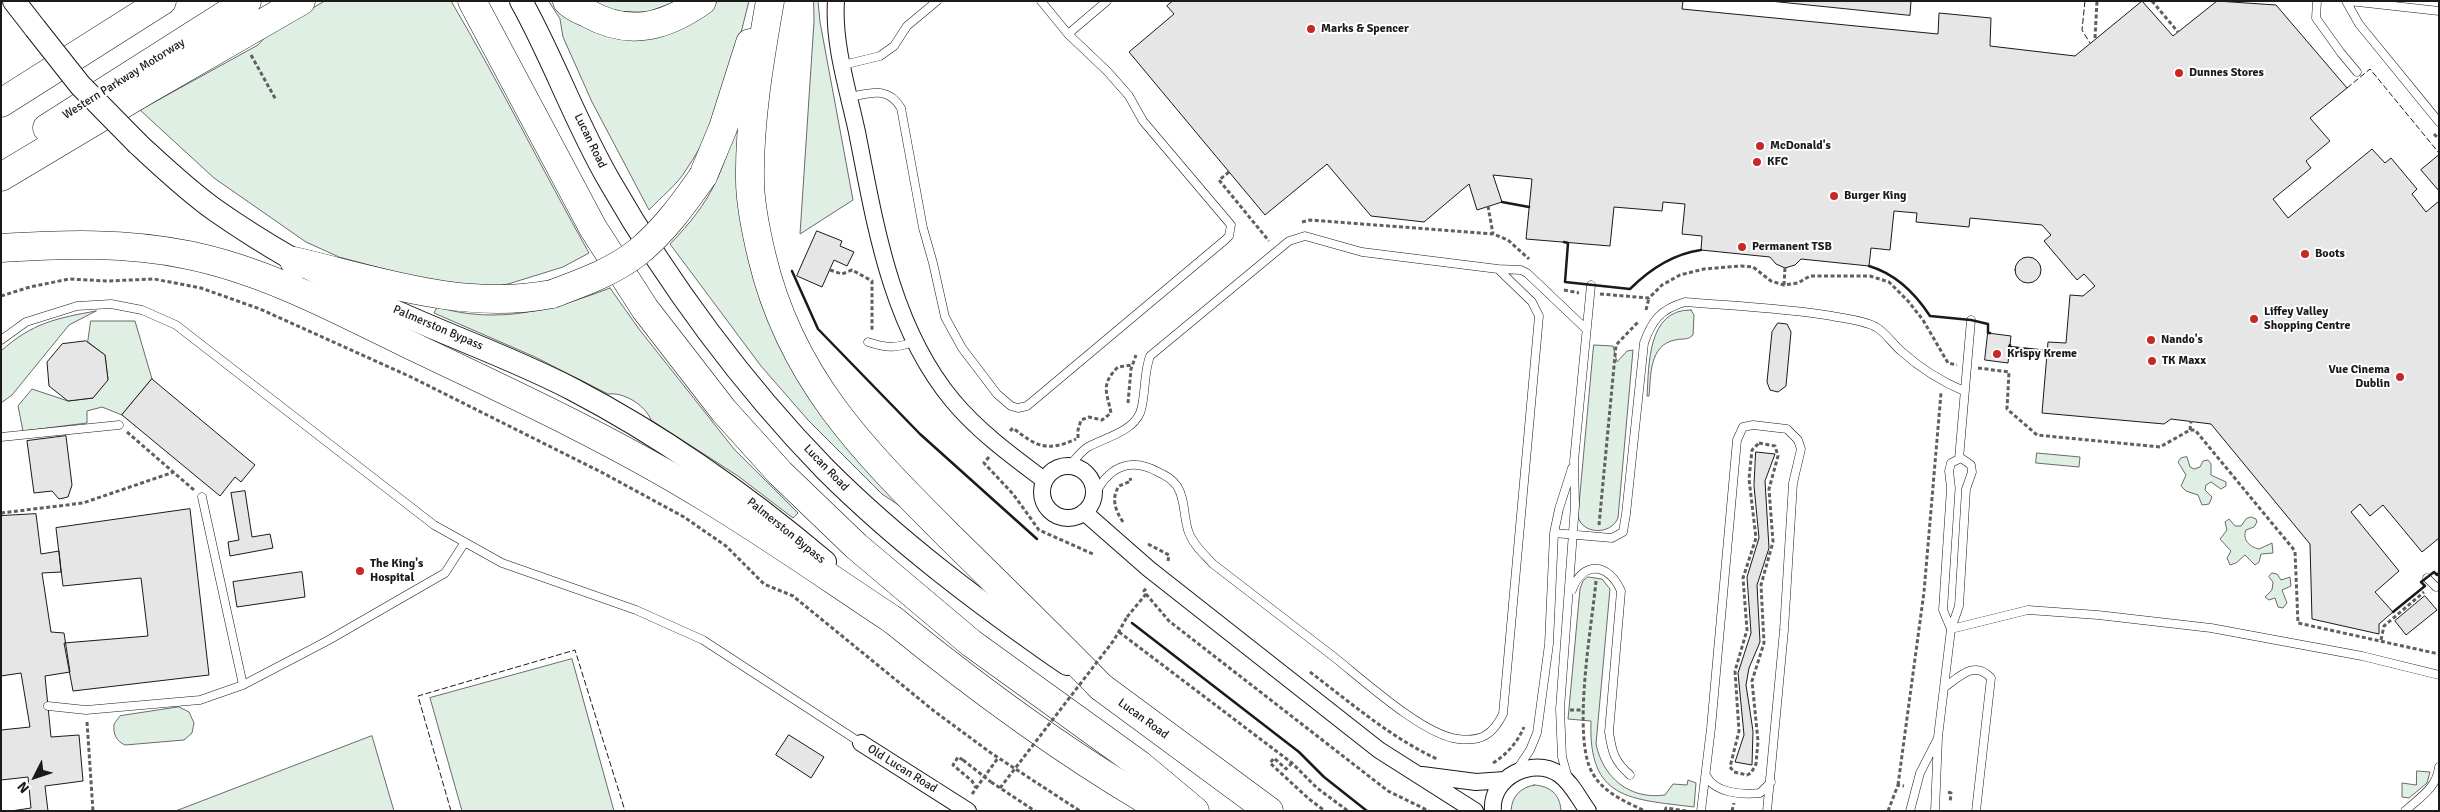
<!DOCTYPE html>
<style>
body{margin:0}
#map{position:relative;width:2440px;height:812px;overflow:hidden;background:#fff;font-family:Signika,sans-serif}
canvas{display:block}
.frame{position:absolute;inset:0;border:2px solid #1a1a1a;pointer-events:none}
.north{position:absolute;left:10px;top:752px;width:50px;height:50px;-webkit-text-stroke:4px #fff;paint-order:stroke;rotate:229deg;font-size:14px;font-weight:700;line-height:20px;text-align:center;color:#1a1a1a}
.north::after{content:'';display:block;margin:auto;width:18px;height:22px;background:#1a1a1a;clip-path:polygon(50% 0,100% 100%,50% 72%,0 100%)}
</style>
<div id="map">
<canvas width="2440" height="812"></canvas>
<div class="frame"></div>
<div class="north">N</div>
</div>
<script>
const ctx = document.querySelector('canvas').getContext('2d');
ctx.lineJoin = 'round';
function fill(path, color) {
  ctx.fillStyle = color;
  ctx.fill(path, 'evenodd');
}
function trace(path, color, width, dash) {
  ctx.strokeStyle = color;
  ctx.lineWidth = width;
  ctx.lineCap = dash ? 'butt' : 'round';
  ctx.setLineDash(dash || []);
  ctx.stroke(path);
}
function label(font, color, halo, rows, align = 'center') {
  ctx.font = font + ' Signika,sans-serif';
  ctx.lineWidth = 4;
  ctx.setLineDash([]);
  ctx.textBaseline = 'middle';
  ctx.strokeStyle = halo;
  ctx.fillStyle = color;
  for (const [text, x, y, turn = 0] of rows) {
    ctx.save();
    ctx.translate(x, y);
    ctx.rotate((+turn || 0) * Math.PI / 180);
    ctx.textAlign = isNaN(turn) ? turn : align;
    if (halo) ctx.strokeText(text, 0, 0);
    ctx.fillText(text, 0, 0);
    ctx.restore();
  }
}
const green = new Path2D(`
 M325,1H451C500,84 542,169 589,253L563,267L508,284L482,289L418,278L339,257L306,242L214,178L140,110L258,45L266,36Z
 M549,1H556L569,13L703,15L718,1H749C734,60 721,119 686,170C677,185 661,197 649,210L592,102L563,37L560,19Z
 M592,1H677L648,12H618Z
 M814,1H818L820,22L853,200L800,234L814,22Z
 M738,116L742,118L741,205L750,266L772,327L951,556L922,529L906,510L882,494L808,420L761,366L670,244C712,201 723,173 738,116Z
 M610,288L639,329L734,449L798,513L793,518L738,476L651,420C645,405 624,392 608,394L535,357L434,313L437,307C498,325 553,310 610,288Z
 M1691,310L1694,315L1693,335C1687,341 1682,338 1675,340C1649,345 1651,376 1649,396H1647C1649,366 1647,309 1691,310Z
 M96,311L69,325L12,395L1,403V351C32,323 57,318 96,311Z
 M91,321H135L152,379L122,415L102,407L87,411V423L23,431L18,406L32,389L68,401L93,398L108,379L105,355L88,342Z
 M1594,345L1613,346L1617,362L1627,351L1633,350L1618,518C1611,535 1583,535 1578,517Z
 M2037,453L2080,457L2079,467L2036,463Z
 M2187,457L2190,467L2194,469L2200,467L2203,461L2208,460L2211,464V475L2226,482V486L2221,489L2211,482L2206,485L2205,490L2212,497L2209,504L2202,505L2198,495L2186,491L2181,486L2186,475L2178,462L2181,458Z
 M2251,517L2256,519L2257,522L2254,527L2246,530C2242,540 2250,547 2259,549L2272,543L2273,553L2261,554L2259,562L2255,565L2245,555L2236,563L2230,565L2227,558L2231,551L2220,539L2227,530L2225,522L2229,519L2235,526H2241L2246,519Z
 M2272,573L2277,574L2281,580L2290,577L2291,586L2282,590L2287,603L2283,608L2278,607L2275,598L2269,600L2265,597L2272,590L2273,582L2269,577Z
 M1588,577L1602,579L1610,589L1596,744C1603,778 1630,800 1665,795L1673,784L1687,785L1688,780L1696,783L1694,807C1630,799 1588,800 1591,721L1568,719L1580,589L1583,581Z
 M572,659L614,811H462L430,698Z
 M179,707L189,712L194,723L192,733L184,740L125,745C116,741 113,734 114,724L120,716Z
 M372,736L394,811H176Z
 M2417,771L2430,772L2427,783L2409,798L2402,797V783L2416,785Z
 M1534,785C1550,786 1560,794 1561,811H1511C1512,796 1520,788 1534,785Z`);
const building = new Path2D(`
 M1173,1H1683L1682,9L1938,34L1939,13L1991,18L1990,46L2075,56L2142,1L2173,36L2217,1L2276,5L2347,88L2310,118L2330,141L2306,161L2311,168L2273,199L2288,218L2372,149L2385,163L2391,158L2417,189L2412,194L2426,212L2439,201V538L2422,552L2383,505L2370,516L2360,504L2351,512L2399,571L2375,592L2393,612L2379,624V634L2312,619L2310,544L2211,424L2171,419L2164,424L2042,413L2048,342L2066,343L2070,295L2083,296L2095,286L2084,274L2077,280L2044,241L2051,235L2042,225L1970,218L1969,227L1916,222L1917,213L1894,211L1890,250L1871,248L1869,266L1801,259L1795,265L1785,268L1776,264L1770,257L1701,250L1702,236L1682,234L1685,204L1663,202L1662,211L1614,207L1610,246L1526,239L1532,179L1493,175L1502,202L1477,210L1469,184L1424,222L1371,216L1327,164L1265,215L1129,52L1174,14L1167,6Z
 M1770,1H1911L1910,15Z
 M2439,155V191L2421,170Z
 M817,231L842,241L840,246L854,252L847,266L834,260L822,287L797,276Z
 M2015 270a13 13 0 1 1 26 0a13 13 0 1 1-26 0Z
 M1778,323L1787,324L1791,332L1786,386L1778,392L1770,390L1767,382L1772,332Z
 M1988,333L2011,336L2008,363L1985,360Z
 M86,341L105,355L108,380L93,398L68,401L49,386L47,362L62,344Z
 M152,379L255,465L241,482L235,477L220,496L122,415Z
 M66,436L72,485L68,497L59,499L52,491L34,493L27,441Z
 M1756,452L1775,454L1765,481L1769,548L1757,585L1760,642L1749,668L1746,685L1753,731L1752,765L1735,762L1744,735L1738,673L1751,633L1747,577L1759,538L1754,486Z
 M245,491L252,537L270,534L273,548L230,556L228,542L239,540L231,493Z
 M190,509L209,675L73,691L64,643L148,636L141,578L63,586L56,528Z
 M36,514L41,554L59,551L61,572L42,573L51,632L64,633L70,672L45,676L51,737L79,735L83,781L45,786L48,811H11L31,808L28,777L1,780V730L30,727L21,673L1,676V516Z
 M302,572L305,597L237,607L233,582Z
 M2425,596L2437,610L2406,635L2395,621Z
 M789,735L824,757L811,778L776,755Z`);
const path = new Path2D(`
 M2152,1L2178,32
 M2095,38L2097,1
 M251,55L276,100
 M2434,134L2439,139
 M1229,172L1219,180L1269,241
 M1488,206L1493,234
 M1302,222L1310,220L1493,234L1508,240L1529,259
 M830,270L842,274L852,270L872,281V330
 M1784,285L1785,268
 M1564,290L1579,293
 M1600,294L1649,298L1662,285L1680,275L1704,269L1741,266L1753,267L1771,281L1784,285L1798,283L1810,276H1870L1889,282L1908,301L1923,320L1948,363L1957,365
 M1,296L30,287L69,279L107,281L154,279L201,288L260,309L411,377L603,473L684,517L726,546L764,584L793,596L934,711L991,753L1080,811
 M1646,310L1649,298
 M1978,368L2009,372L2007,409L2037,435L2160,447L2190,430H2195L2295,551L2298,623L2439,654
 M1128,403L1131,369L1136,355
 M2190,430L2191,421
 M1010,431L1013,428C1037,447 1047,452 1076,439
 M127,432L194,490
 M1078,438V430L1081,420L1089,417L1102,420L1111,413C1107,392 1100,385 1118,367L1132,365
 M1759,443L1775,446L1778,456L1769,489L1773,542L1761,585L1764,643L1752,681L1758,741L1756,764L1751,773L1747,775L1734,772L1730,767L1739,731L1735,671L1747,630L1743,578L1756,538L1749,479L1752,450Z
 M989,457L984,463L1013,494L1039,530L1093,554
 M1,513L83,503L174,472
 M1123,522C1115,510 1111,498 1119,486L1131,481L1130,478
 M1599,525L1616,345L1639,321
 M1148,544L1169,555L1168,561
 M1596,581C1592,625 1571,739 1593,774C1604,793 1626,802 1645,811
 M1146,594L1169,621L1388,791L1429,811
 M1127,617L1146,594L1144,591L1147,587
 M1119,632L1292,763L1317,788L1348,811
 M2381,640L2384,626L2424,592
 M1310,672C1351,703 1390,737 1437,759
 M1570,710H1582
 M87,722L93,811
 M963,760L958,757L953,765L972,781L976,788
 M1292,763L1286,769L1274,758L1270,763L1309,799L1325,811
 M1493,763C1507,754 1517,743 1524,727
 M991,782L1035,811
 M1898,785L1924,592L1941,393
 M1948,792L1951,793L1950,803
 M972,794L998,758
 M1665,811L1666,808L1686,811
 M1732,811L1734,803
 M1888,811L1898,785L1904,786`);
const service = new Path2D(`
 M2317,1L2316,18L2341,53L2357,72
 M2346,1L2359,24L2439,122
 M2349,1L2439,11
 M1068,34L1107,1
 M843,65L880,56L894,46L907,26L937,1
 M850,97C871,93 888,86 901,108L923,228L933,263L945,317L962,348L997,394L1011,406L1018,408L1027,406L1225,240L1229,236L1231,225L1143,121L1129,96L1108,72L1068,34L1041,1
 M1498,269L1521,270L1527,273L1586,329
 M1,340L26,322L77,306L111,304L142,310L176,325L434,525L502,563L636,610L703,640L861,743
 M868,342C886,348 897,349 915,341
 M1,437L119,425
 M1959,459L1971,320
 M1069,466C1075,460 1081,451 1088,447C1104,438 1132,432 1140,413C1146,398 1143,375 1150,356L1289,241L1305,236L1362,252L1498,269L1532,302L1539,316L1503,714C1493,734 1482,742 1458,739C1423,735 1363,680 1334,657C1294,626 1253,595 1213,564C1204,554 1194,546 1189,533C1183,518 1186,500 1177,486C1172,479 1165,475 1158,472C1129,456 1107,468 1094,497
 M1554,533L1612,538L1623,532L1626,514L1644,343C1652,320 1661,309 1685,302C1734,306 1784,308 1832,316C1847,319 1863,320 1876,327C1886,333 1892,343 1901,351C1920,368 1940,381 1964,391
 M2427,578L2436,587
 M1572,590C1583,560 1609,563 1621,591L1609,732C1612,752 1614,761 1630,775
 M1951,629L2028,610L2098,615L2211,628L2362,656L2439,675
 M243,685L327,641L445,573L465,542
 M1945,687C1960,676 1975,660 1991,678L1976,811
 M48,706L86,710L200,700L243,685L202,497
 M1518,768L1530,750L1537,733L1549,644L1554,533L1559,509L1572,468
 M1706,775C1714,793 1741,795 1760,793L1771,782
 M1568,778L1562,757L1560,709L1575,505L1574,461L1591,285
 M1701,811L1711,728L1737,440L1743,427L1753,425L1787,429L1798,440L1801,449L1793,483L1784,630L1767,811
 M1910,811L1920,773L1937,740
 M1935,811L1938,737L1951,629L1959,606L1966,489L1972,472L1971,465L1961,458L1951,463L1949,471L1951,488L1943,610L1951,629
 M2405,811C2419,798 2437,788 2439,767`);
const minor = new Path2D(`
 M836,1C833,44 848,90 857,132C875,224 891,327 953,401C979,432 1012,456 1044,480
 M1042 492a26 26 0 1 1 52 0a26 26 0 1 1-52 0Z
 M1084,512L1149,569L1379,750L1475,811
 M861,743L968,811
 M1422,775L1476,782L1505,780
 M1493,811C1490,777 1533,756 1559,774C1572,783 1579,799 1588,811`);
const secondary = new Path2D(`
 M14,1L35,28
 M521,1C554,60 576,124 610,182C668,283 743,385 825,469C898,542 982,605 1067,664
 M138,144C163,167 187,190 215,210C265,245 318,275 373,301C439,333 509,356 574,390C664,437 748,497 825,562`);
const trunk = new Path2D(`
 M893,620C979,690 1068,756 1165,811
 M1101,687L1269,811`);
const motorway = new Path2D(`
 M472,1L593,228L645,309L724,411L780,473L856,546L971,643L1140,765L1195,811
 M567,1C572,7 580,10 587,13C629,37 665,27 702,1
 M770,1C760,58 749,122 750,180C750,205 756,232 762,257C791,379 864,451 950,537C1001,587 1051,636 1101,687
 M1,103L162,1
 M47,128L247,1
 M703,176L723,128L750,43
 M1,177L145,91L301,1
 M1,248C65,244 126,242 188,255C267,271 340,311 412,346C511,393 613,440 707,498C770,536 831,579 893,620
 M294,261C379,281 464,311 552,294`);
const pathBridge = new Path2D(`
 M963,760L991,782
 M1000,788L1114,640L1127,617`);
const secondaryBridge = new Path2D(`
 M35,28L80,85L138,144`);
const motorwayBridge = new Path2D(`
 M552,294C581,283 613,272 638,252C664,231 684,203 703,176`);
const fence = new Path2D(`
 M2085,1L2082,30L2090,43
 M2347,88L2370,69L2439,153
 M451,811L418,696L575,650L625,811`);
const wall = new Path2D(`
 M1502,202L1529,207
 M1564,242L1568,243L1565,282L1630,289C1650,269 1673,254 1701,250
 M1869,266C1896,274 1915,293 1930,316L1971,320L1988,324V333H1990
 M792,271L818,329L920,434L1037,539
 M2010,345L2009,347L2047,351L2048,349
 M2393,612L2425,586L2421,582L2434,572L2437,575L2439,573
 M1132,623L1299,752L1324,777L1367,811`);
const markers = [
 [1311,29,5,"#c62828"],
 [2179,73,5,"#c62828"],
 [1760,146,5,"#c62828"],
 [1757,162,5,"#c62828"],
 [1834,196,5,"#c62828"],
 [1742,247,5,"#c62828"],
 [2305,254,5,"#c62828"],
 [2254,319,5,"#c62828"],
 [2151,340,5,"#c62828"],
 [1997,354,5,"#c62828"],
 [2152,361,5,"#c62828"],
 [2400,377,5,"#c62828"],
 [360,571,5,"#c62828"]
];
const poiNames = [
 ["Marks & Spencer",1321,29],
 ["Dunnes Stores",2189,73],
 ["McDonald's",1770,146],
 ["KFC",1767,162],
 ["Burger King",1844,196],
 ["Permanent TSB",1752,247],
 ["Boots",2315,254],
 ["Liffey Valley",2264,312],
 ["Shopping Centre",2264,326],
 ["Nando's",2161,340],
 ["Krispy Kreme",2007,354],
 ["TK Maxx",2162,361],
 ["Vue Cinema",2390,370,"right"],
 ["Dublin",2390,384,"right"],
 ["The King's",370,564],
 ["Hospital",370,578]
];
const streetNames = [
 ["Western Parkway Motorway",124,79,-32],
 ["Lucan Road",590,141,64],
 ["Palmerston Bypass",438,328,23],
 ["Lucan Road",826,468,46],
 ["Palmerston Bypass",786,531,39],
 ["Lucan Road",1143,719,36],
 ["Old Lucan Road",902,769,32]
];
fill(green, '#e0efe3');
trace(green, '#6a6a6a', 1);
fill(building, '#e6e6e6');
trace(building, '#1a1a1a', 1);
trace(service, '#1a1a1a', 9);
trace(minor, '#1a1a1a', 18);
trace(secondary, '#1a1a1a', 24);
trace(trunk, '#1a1a1a', 29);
trace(motorway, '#1a1a1a', 29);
trace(path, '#5f5f5f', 3, [4, 2.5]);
trace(service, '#fff', 8);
trace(minor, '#fff', 16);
trace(secondary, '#fff', 22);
trace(trunk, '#fff', 28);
trace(motorway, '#fff', 28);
trace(secondaryBridge, '#1a1a1a', 24, []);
trace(motorwayBridge, '#1a1a1a', 29, []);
trace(pathBridge, '#5f5f5f', 3, [4, 2.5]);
trace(secondaryBridge, '#fff', 22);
trace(motorwayBridge, '#fff', 28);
trace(fence, '#1a1a1a', 1, [6, 2.5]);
trace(wall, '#1a1a1a', 2.5);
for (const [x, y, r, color] of markers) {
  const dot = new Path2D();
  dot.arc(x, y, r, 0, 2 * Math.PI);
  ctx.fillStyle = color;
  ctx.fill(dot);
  trace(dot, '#fff', 2);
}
label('bold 12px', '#1a1a1a', '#fff', poiNames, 'left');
label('12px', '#1a1a1a', '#fff', streetNames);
</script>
